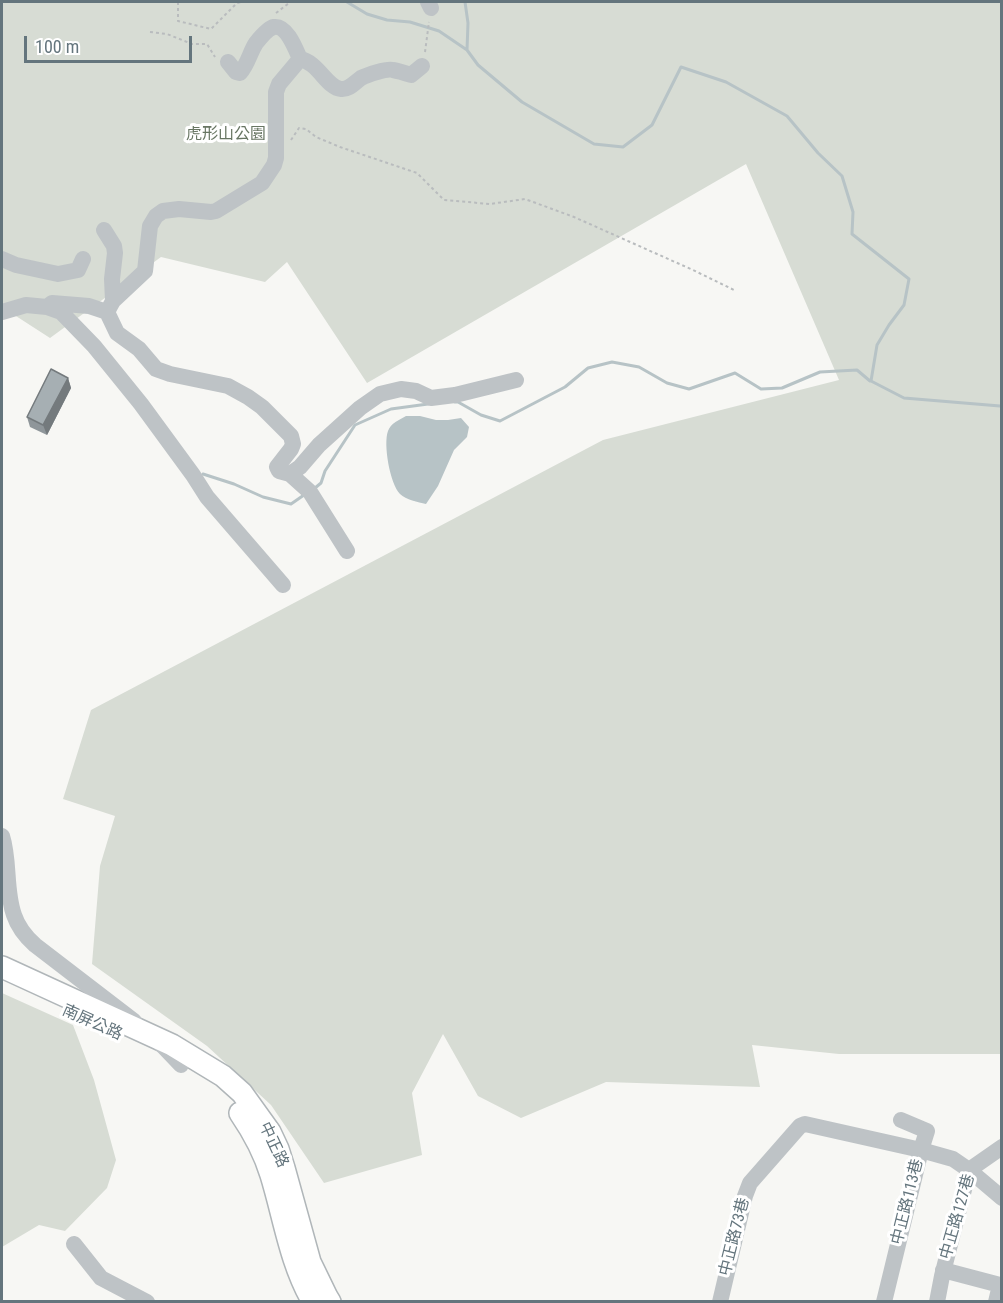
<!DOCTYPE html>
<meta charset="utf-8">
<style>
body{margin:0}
#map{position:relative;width:1003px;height:1303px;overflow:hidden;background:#f7f7f4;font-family:"Roboto Condensed",sans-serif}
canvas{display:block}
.frame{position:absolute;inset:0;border:3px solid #64757d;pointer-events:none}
.scale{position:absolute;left:24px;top:36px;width:168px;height:27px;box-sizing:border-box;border:3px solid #64757d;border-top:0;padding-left:8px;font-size:18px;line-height:21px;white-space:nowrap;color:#64757d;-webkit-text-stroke:4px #fff;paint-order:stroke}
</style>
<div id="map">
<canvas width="1003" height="1303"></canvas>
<div class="frame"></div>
<div class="scale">100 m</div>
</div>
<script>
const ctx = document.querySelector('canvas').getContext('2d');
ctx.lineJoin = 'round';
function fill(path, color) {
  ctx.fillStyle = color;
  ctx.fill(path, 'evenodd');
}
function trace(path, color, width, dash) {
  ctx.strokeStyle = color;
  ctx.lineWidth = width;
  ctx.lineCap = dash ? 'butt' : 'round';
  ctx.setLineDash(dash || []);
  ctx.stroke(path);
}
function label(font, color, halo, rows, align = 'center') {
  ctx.font = font + ' "Roboto Condensed","Noto Sans TC",sans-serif';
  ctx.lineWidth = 6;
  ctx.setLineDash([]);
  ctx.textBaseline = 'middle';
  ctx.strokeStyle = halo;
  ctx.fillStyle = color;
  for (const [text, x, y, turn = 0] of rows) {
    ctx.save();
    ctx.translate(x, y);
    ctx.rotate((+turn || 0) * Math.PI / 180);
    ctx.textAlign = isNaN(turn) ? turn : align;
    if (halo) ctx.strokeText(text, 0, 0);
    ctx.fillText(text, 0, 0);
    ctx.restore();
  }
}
const green = new Path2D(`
 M2,2H1001V1054H839L752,1045L760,1087L606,1082L521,1118L478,1096L443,1034L412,1093L422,1155L324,1183L271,1105L207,1046L92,964L100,866L115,816L63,799L91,710L603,440L839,380L746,164L367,383L287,262L265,282L161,257L50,338L2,307Z
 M2,993L73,1025L94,1080L116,1160L107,1188L65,1231L39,1225L2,1247Z`);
const water = new Path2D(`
 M406,416H420L436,420H448L461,418L469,427L467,437L454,450L438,486L426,504C418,502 406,500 400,494C390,484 383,444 388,431C391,423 399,420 406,416Z`);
const stream = new Path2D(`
 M347,2L367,14L387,20L410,22L439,31L467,50
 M465,2L468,23L467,50L478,65L522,102L594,144L623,147L652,125L681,67L726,82L787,116L818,153L842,176L853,212L852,234L909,279L904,305L889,325L877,345L871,381L904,398L1000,406L1002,405
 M455,402H458L481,415L500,421L565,387L588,368L612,362L639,367L667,383L689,389L735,373L761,389L782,388L820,372L857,370L870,381
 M203,474L234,484L263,497L291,504L304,495
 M315,488L321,483L325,471L355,425L391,409L428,404`);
const path = new Path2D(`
 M178,2V21L211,29L237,3L242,2
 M276,13L289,3L288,2
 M150,32L167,34L192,44H207L215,57
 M425,52L429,22
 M291,140L299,128L306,129L316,137L340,147L417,173L444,200L490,204L525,199L574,217L693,270L734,290`);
const minor = new Path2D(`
 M428,2L431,8
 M228,62L236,72L240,73C248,64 250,52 256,43C260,38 268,28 274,27C287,25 296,50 300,59
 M104,230L114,246L115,253L112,279L113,301
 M2,259L16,265L58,274L78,270L83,259
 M47,307L61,312L94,346L141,404L193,475L207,497L283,585
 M2,312L26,305L47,307L52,303L89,306L107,312L117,333L139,349L156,369L170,374L228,386L248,397L262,407L291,436L293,444L291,449L277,467L279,471L290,474L310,492L347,551
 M107,312L113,301L145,271L150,226L156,216L163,211L179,209L211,212L216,211L262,183L274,165L276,158V92L279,84L300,59C318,62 327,88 341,89C349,90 354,83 361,78C367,75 387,68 393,70C399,71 405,73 411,75L422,66
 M290,474L300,467L319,445L360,408L380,394L401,389L416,391L431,398L455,395L516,380
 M2,836C10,861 5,890 14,915C18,927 26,937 35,945L134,1021
 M160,1043L181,1065
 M74,1244L101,1278L147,1302
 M943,1270L1000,1285L996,1302
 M720,1302L745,1196L750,1183L800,1126L805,1124L921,1150L953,1159L969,1170L1002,1198
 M884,1302L921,1150L927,1131L901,1120
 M937,1302L942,1276L969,1170L1002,1147`);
const major = new Path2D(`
 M2,967L172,1045L223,1076L242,1093L270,1132L278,1149L284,1168L310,1262L327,1297L330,1302
 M240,1113C253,1132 264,1152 271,1175C284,1217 290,1263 313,1302`);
const wall = new Path2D(`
 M68,378L71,388L47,435L30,427L27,417Z`);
const shadedWall = new Path2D(`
 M68,378L71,388L47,435L43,425Z`);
const building = new Path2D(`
 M51,369L68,378L43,425L27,417Z`);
const parkNames = [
 ["虎形山公園",226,135]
];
const streetNames = [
 ["南屏公路",92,1023,24],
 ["中正路",273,1145,65],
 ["中正路113巷",908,1202,-76],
 ["中正路127巷",958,1217,-74],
 ["中正路73巷",735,1237,-76]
];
fill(green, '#d7dcd4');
fill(water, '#b7c3c6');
trace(stream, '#b7c3c6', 3);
trace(major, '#b0b6b9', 24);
trace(path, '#b9bcbe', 2, [3, 3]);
trace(minor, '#bec3c6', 16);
trace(major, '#fff', 21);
fill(wall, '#8f969a');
fill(shadedWall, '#747a7d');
fill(building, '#a6afb3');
trace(building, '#747a7d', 1.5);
label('16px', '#687663', '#fff', parkNames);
label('16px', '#64757d', '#fff', streetNames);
</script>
